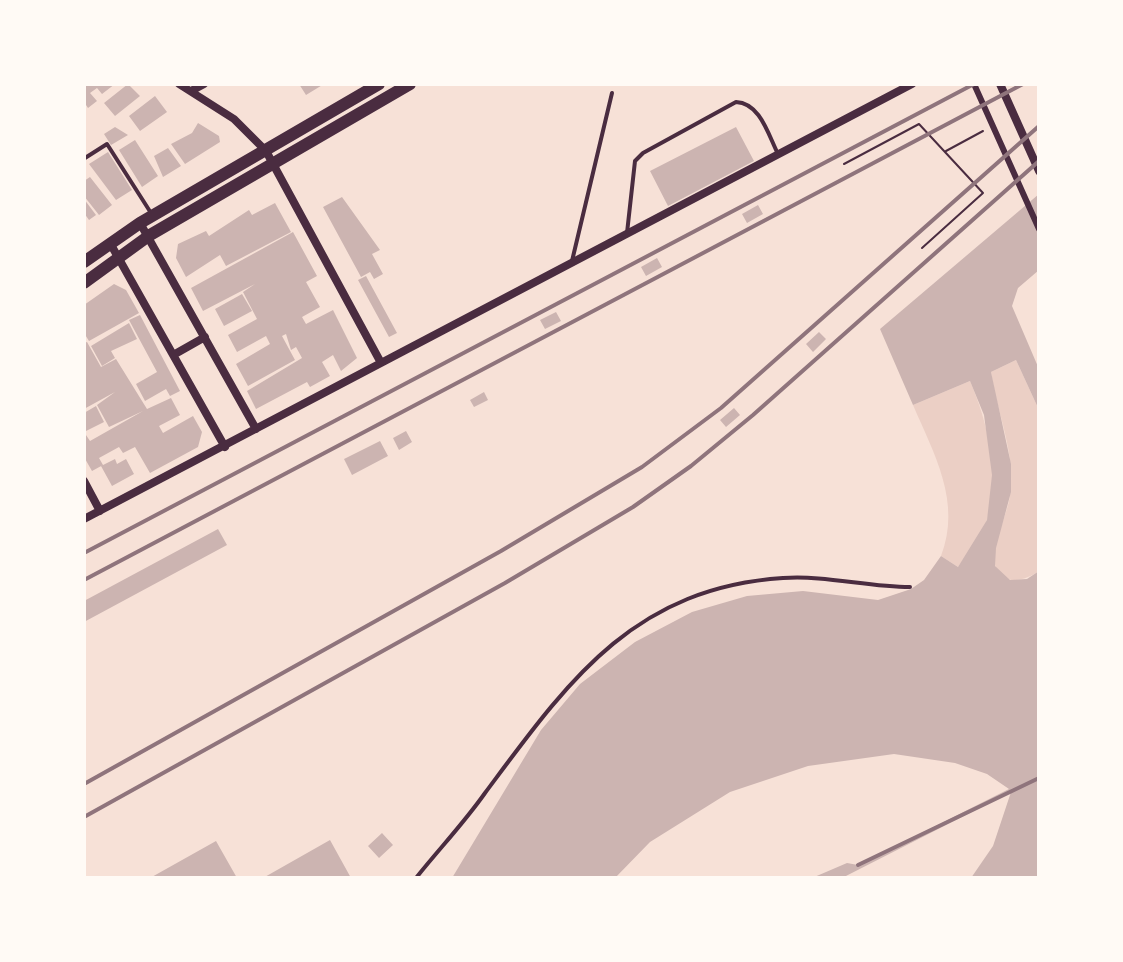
<!DOCTYPE html>
<style>
body{margin:0}
#map{position:relative;width:1123px;height:962px;overflow:hidden;background:#f7e1d7;font-family:"Fira Sans",sans-serif}
canvas{display:block}
.frame{position:absolute;inset:0;border:86px solid #fffaf5;pointer-events:none}
</style>
<div id="map">
<canvas width="1123" height="962"></canvas>
<div class="frame"></div>
</div>
<script>
const ctx = document.querySelector('canvas').getContext('2d');
ctx.lineJoin = 'round';
function fill(path, color) {
  ctx.fillStyle = color;
  ctx.fill(path, 'evenodd');
}
function trace(path, color, width, dash) {
  ctx.strokeStyle = color;
  ctx.lineWidth = width;
  ctx.lineCap = dash ? 'butt' : 'round';
  ctx.setLineDash(dash || []);
  ctx.stroke(path);
}
const green = new Path2D(`
 M1016,360L1039,410V571C1026,580 1005,587 996,568C988,550 1008,515 1010,495C1016,452 997,414 991,372Z
 M970,381C988,423 1000,475 987,520C982,538 968,553 958,567L941,556C962,502 934,454 913,405Z`);
const building = new Path2D(`
 M84,84H115L102,94L97,88L90,93L97,101L88,108L84,102Z
 M128,84L140,96L115,116L104,103Z
 M299,84H324L306,95Z
 M155,96L167,112L140,131L129,116Z
 M198,123L219,136L220,142L185,164L171,144L192,133Z
 M115,127L128,135L111,145L104,134Z
 M736,127L754,161L668,206L650,171Z
 M135,140L158,176L142,187L119,150Z
 M168,148L181,166L163,177L154,156Z
 M108,152L132,190L116,200L89,164Z
 M90,177L112,205L99,215L84,196V181Z
 M1039,194V270L1018,288L1012,306L1039,369V410L1016,360L991,372L1011,464V492L996,548L995,566L1010,580L1027,579L1039,571V878H971L993,846L1011,792L842,878H812L847,863L858,865L1009,789L987,774L955,763L894,754L808,766L730,792L650,842L615,878H452L541,730L580,684L635,642L692,612L747,596L803,591L878,600L911,589L924,580L941,556L958,567L987,520L992,475L984,415L970,381L913,405L880,329Z
 M342,197L380,250L372,254L383,274L374,279L370,272L361,277L323,207Z
 M84,199L96,215L89,220L84,213Z
 M275,203L291,232L226,266L220,255L186,277L176,258L178,244L206,231L209,236L249,210L252,215Z
 M758,205L763,214L747,223L742,214Z
 M293,232L317,276L306,282L320,307L302,317L306,324L333,310L357,358L341,371L333,355L322,362L330,376L310,387L307,382L256,409L247,391L302,358L296,347L291,350L286,334L282,336L295,360L248,386L236,364L270,344L266,336L237,352L228,335L257,319L243,292L255,284L203,311L191,288Z
 M657,258L662,267L646,276L641,267Z
 M366,276L397,333L389,337L358,280Z
 M114,284L126,290L139,313L89,341L84,333V305Z
 M242,294L252,311L224,326L215,309Z
 M556,312L561,321L545,329L540,320Z
 M140,315L180,391L170,396L166,389L145,401L136,384L157,372L129,320Z
 M129,323L137,339L111,351L115,358L102,366L91,346Z
 M819,332L826,339L813,352L806,344Z
 M87,342L101,367L116,359L147,409L171,398L180,415L159,426L163,433L193,416L202,432L198,447L150,473L135,447L123,453L119,447L99,458L103,465L92,471L84,457V413L96,406L104,422L84,432L90,441L143,411L109,427L97,405L115,392L84,409V343Z
 M484,392L488,400L474,407L470,400Z
 M734,408L740,415L726,427L720,420Z
 M406,431L412,442L399,450L393,438Z
 M380,441L388,456L352,475L344,459Z
 M115,459L117,464L126,459L134,474L112,486L101,466Z
 M218,529L227,545L84,622V601Z
 M382,833L393,845L379,858L368,846Z
 M330,840L351,878H263Z
 M216,841L237,878H150Z`);
const path = new Path2D(`
 M946,151L983,131
 M844,164L919,124L983,193L922,248`);
const service = new Path2D(`
 M85,158L107,144L151,213
 M627,233L635,161L643,153L736,102C760,103 768,134 778,154
 M572,261L612,93
 M416,878C439,849 464,823 485,793C567,683 632,588 783,578C826,575 867,587 910,587`);
const pedestrian = new Path2D(`
 M974,84L1039,229`);
const minor = new Path2D(`
 M179,84L234,119L266,151L380,361
 M1000,84L1039,171
 M191,91L204,84
 M140,223L256,429
 M110,243L225,447
 M175,354L205,337
 M84,481L100,511
 M84,519L912,84`);
const primary = new Path2D(`
 M84,262L140,223L379,84
 M84,283L150,235L410,84`);
const rail = new Path2D(`
 M84,553L974,84
 M84,580L1023,84
 M84,784L501,551L642,467L721,408L1039,126
 M84,817L505,583L633,507L691,466L753,415L1039,161
 M858,865L1039,778`);
fill(green, '#ebcfc5');
fill(building, '#ccb4b1');
trace(path, '#4a2c40', 2);
trace(service, '#4a2c40', 4);
trace(pedestrian, '#4a2c40', 6);
trace(minor, '#4a2c40', 8);
trace(primary, '#4a2c40', 12);
trace(rail, '#8f747c', 4);
</script>
